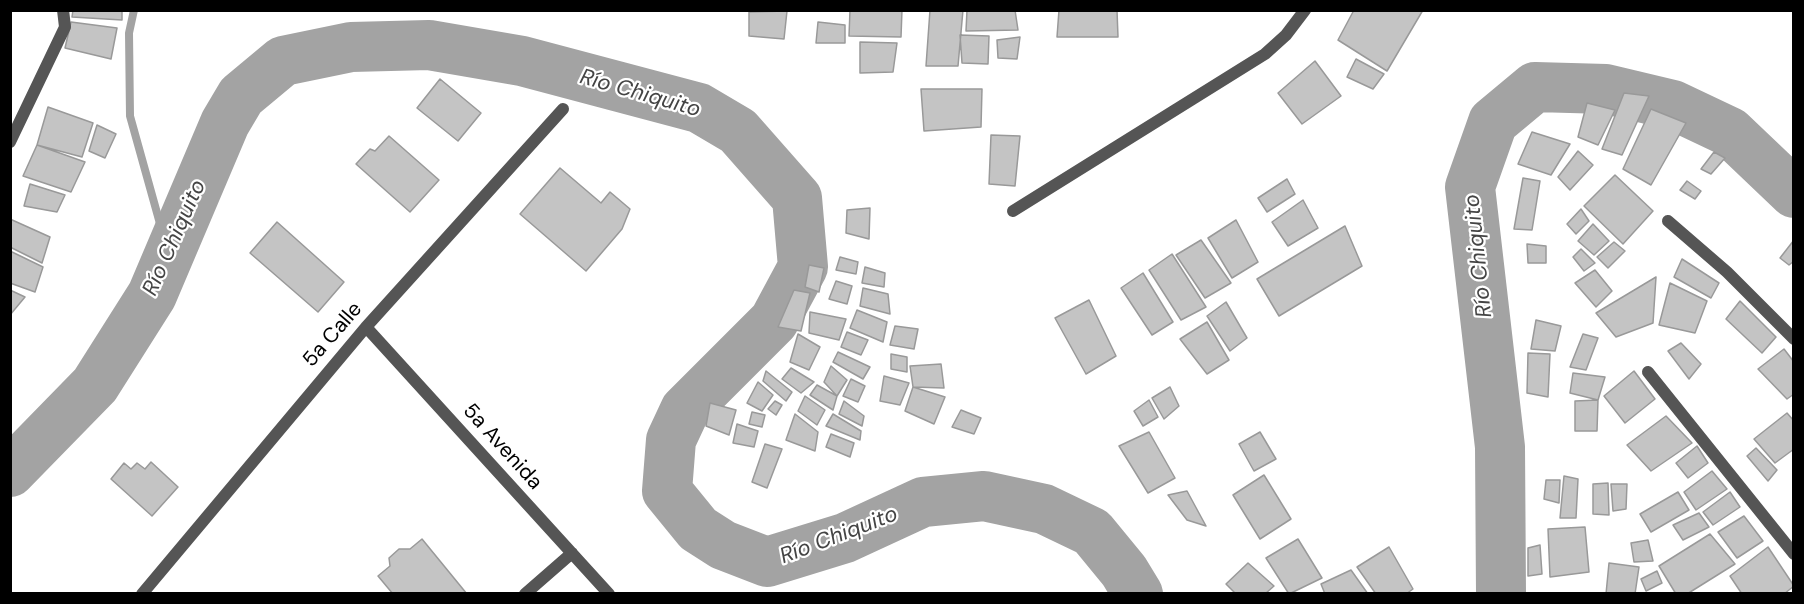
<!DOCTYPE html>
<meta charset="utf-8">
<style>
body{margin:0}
#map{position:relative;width:1804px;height:604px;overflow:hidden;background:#fff;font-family:"DM Sans",sans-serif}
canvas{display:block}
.frame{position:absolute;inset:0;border:12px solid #000;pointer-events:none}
</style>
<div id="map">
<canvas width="1804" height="604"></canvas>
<div class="frame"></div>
</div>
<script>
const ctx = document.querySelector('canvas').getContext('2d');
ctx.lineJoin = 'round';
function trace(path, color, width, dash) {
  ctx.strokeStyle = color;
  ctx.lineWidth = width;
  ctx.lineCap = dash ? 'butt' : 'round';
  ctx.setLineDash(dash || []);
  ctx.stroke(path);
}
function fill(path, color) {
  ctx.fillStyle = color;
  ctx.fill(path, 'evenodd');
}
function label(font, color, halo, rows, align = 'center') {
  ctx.font = font + ' "DM Sans",sans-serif';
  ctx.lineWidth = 4.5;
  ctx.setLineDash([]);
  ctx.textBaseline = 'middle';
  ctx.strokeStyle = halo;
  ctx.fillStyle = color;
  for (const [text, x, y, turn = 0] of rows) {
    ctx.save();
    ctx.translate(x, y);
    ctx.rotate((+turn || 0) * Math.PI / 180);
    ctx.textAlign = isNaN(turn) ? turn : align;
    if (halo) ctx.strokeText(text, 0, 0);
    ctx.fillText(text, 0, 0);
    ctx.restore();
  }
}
const stream = new Path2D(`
 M134,10L129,33L130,116L169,256`);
const river = new Path2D(`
 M10,472L95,385L152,295L225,123L241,96L283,61L351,47L429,45L522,61L699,108L738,131L797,198L803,267L774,321L685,410L671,440L667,491L698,529L723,545L767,562L845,538L923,502L984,496L1044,509L1092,532L1124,571L1138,594
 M1501,594L1500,447L1470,187L1493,122L1535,87L1606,89L1673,105L1730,132L1794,193`);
const building = new Path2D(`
 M73,10H122V20L72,17Z
 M850,10H902L901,37L849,36Z
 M930,10H963L958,66H926Z
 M967,10H1015L1018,30L966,31Z
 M1059,10H1117L1118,37H1057Z
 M1354,10H1423L1387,71L1338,40Z
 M787,11L784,39L749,36V12Z
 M71,22L117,28L111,59L65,48Z
 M818,22L845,25V43H816Z
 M960,35L989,36L988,64L962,63Z
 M1020,37L1017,59L998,58L997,40Z
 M860,42L897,43L893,72L860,73Z
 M1356,59L1384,74L1373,89L1347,77Z
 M1315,61L1341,96L1302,124L1278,93Z
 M440,79L481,113L458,141L417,108Z
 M921,89H982L981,127L924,131Z
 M1624,93L1649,96L1622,155L1602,149Z
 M1587,103L1615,110L1598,145L1578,137Z
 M48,107L93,123L82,157L37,145Z
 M1651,109L1686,123L1651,185L1623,169Z
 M97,125L116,134L105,158L89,151Z
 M1532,132L1570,144L1551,175L1518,164Z
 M991,135L1020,136L1015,186L989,184Z
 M389,136L439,180L410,212L356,164L370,149L375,151Z
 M37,145L85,162L71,192L23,176Z
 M1578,151L1593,165L1570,190L1558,177Z
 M1714,152L1725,158L1711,174L1701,169Z
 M560,168L601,203L610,192L630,209L622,229L586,271L520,214Z
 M1615,175L1653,211L1623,244L1584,206Z
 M1523,178L1540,181L1532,230L1514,229Z
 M1287,179L1295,194L1267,212L1258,198Z
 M1687,181L1701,191L1695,199L1680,190Z
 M30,184L65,195L57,212L24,206Z
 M1303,200L1318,228L1288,246L1272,222Z
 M870,208L869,239L846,233L847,210Z
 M1581,209L1589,221L1576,234L1567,224Z
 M10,219L50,237L42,263L10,247Z
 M1236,220L1258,262L1232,278L1208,238Z
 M277,222L344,282L318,312L250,253Z
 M1593,224L1609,241L1594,255L1578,241Z
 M1345,226L1362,266L1279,316L1257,279Z
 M1201,240L1231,283L1205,298L1176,255Z
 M1794,240V261L1789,265L1780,258Z
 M1614,242L1625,251L1608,268L1597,257Z
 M1527,244L1546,246V263H1528Z
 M1581,249L1595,263L1584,271L1573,257Z
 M10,251L43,267L35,292L10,283Z
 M1172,254L1206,307L1181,320L1149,270Z
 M840,257L858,262L856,274L836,270Z
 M1682,259L1719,283L1711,298L1674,277Z
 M809,265L824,268L819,292L805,287Z
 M865,267L885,273L884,287L862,283Z
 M1595,270L1612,291L1596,307L1575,283Z
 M1143,273L1173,322L1152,335L1121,288Z
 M1656,277L1653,323L1616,337L1596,313Z
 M836,281L852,286L847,304L829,299Z
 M1670,283L1707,301L1695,333L1659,325Z
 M863,288L888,294L890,314L860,306Z
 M10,290L25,297L10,315Z
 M794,290L810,293L801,331L778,327Z
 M1089,300L1116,356L1086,374L1055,318Z
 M1740,301L1776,337L1762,353L1726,319Z
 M1226,302L1247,338L1230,351L1207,316Z
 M857,310L887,322L883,342L850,328Z
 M810,312L846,319L839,340L809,333Z
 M1536,320L1561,326L1555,351L1531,349Z
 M1207,322L1229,360L1207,374L1180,339Z
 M895,326L918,329L914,349L890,345Z
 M847,332L868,340L861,355L841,347Z
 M798,334L820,347L809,370L790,362Z
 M1583,334L1598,338L1586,370L1570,367Z
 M1681,343L1701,364L1689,379L1668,351Z
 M1784,349L1794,362V394L1787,399L1758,369Z
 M838,352L870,367L863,379L833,362Z
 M1528,353L1550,354L1548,397L1527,393Z
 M891,354L907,357V372L891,369Z
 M941,364L944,388L913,387L910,366Z
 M831,366L847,380L837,396L824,382Z
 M791,368L814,382L801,393L782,379Z
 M766,371L792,392L786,401L763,381Z
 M1634,371L1655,399L1625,423L1604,396Z
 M1573,373L1605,377L1598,400L1570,393Z
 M884,376L909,383L900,405L880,401Z
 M851,379L865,386L858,402L843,396Z
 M758,382L773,395L762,411L747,403Z
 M817,385L837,396L833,410L810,395Z
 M913,387L945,397L934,424L905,411Z
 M1170,387L1179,406L1164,419L1152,398Z
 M805,396L825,410L817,425L798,411Z
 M1149,400L1158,417L1143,426L1134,411Z
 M1598,400L1597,431H1575V401Z
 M775,401L782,405L776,415L768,409Z
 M844,401L864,416L862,426L839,414Z
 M710,403L736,410L729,435L706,426Z
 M961,410L981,418L974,434L952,427Z
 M752,412L765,415L762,427L749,424Z
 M1787,413L1794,421V449L1775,463L1754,439Z
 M795,414L818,432L815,451L786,440Z
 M833,414L861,431L860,440L826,426Z
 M1666,416L1692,443L1651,471L1627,445Z
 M737,424L758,431L754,447L733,443Z
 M1149,432L1175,478L1148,493L1119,446Z
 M1260,432L1276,459L1254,471L1239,444Z
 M831,434L854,443L850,457L826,447Z
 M765,444L782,449L767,488L752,482Z
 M1697,446L1708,463L1688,478L1676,463Z
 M1756,448L1777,470L1768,481L1747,456Z
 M151,462L178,487L152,516L111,479L124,463L131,469L137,463L145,469Z
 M1712,471L1727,489L1696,510L1684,492Z
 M1264,475L1291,519L1260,539L1233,495Z
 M1564,476L1578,479L1576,518H1560Z
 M1546,480H1560L1559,503L1544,499Z
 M1608,483L1609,515L1593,514V484Z
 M1611,484H1627L1626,509L1613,511Z
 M1187,491L1206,526L1187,520L1168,495Z
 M1678,492L1689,510L1651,532L1640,514Z
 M1730,492L1740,507L1713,525L1703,512Z
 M1699,513L1709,527L1683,540L1673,525Z
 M1744,516L1763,541L1737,558L1718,532Z
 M1585,527L1589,572L1550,577L1548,529Z
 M1710,534L1735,564L1687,594H1676L1659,566Z
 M422,539L467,594H393L378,576L390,566L389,558L399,549H410Z
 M1298,539L1322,578L1289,594L1266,558Z
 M1648,540L1653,561L1634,562L1631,543Z
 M1540,545L1542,574L1528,576V548Z
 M1389,547L1413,589L1406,594H1376L1357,567Z
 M1768,547L1794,586L1784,594H1742L1730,576Z
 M1248,563L1274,586L1265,594H1236L1226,584Z
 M1609,563L1639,567L1635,594H1606Z
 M1351,570L1368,594H1325L1321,584Z
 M1657,571L1662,583L1646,591L1641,579Z`);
const street = new Path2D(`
 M10,142L65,27L63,10
 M1013,211L1265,54L1286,35L1305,10
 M1668,221L1727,272L1794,339
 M366,327L609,594
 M1648,372L1794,554
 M142,594L366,327L563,109
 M525,594L572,553`);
const streetNames = [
 ["5a Calle",333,335,-49],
 ["5a Avenida",502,447,48]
];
const waterNames = [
 ["Río Chiquito",640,94,16],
 ["Río Chiquito",175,238,-66],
 ["Río Chiquito",1479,256,-96],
 ["Río Chiquito",839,536,-21]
];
trace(stream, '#a3a3a3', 8);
trace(river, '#a3a3a3', 50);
fill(building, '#c4c4c4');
trace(building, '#999', 1.5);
trace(street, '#555', 12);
label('21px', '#000', '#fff', streetNames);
label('italic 22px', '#444', '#fff', waterNames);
</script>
